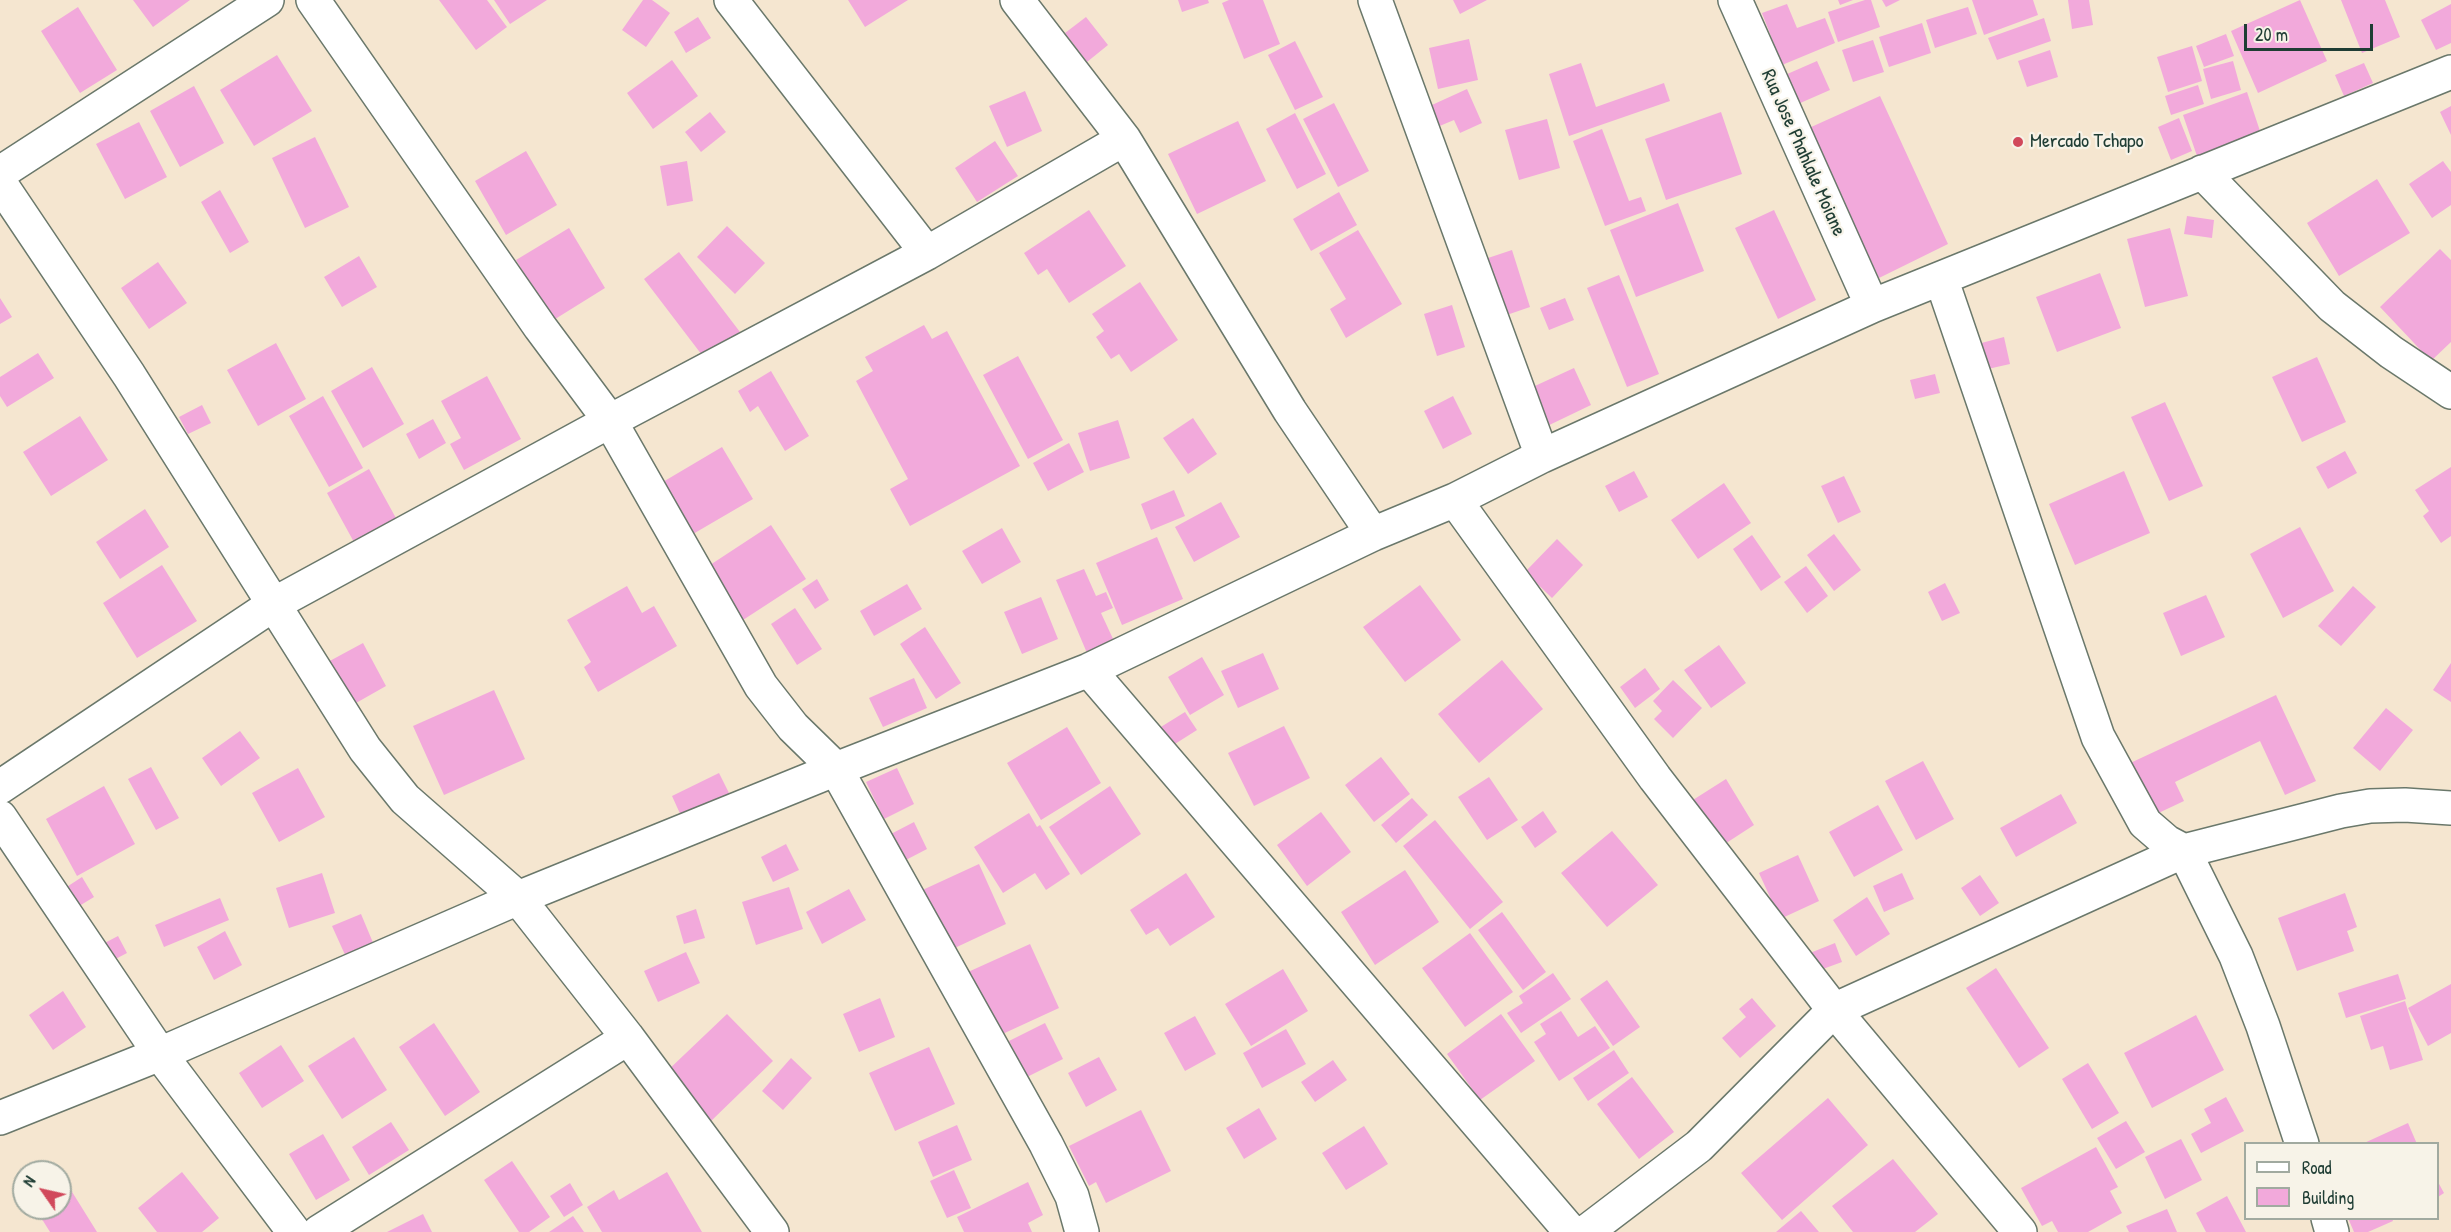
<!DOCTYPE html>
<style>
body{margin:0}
#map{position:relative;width:2451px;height:1232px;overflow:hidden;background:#f5e6d0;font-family:"Patrick Hand",sans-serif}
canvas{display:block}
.legend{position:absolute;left:2244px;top:1142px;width:195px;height:78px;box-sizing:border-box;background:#f7f3e8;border:2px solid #a1aaa0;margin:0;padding:8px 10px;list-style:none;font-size:18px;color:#1f3d34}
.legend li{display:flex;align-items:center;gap:12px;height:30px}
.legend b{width:30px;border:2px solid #a1aaa0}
.north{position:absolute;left:12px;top:1160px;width:60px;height:60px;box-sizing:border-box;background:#f7f3e8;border:2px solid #a1aaa0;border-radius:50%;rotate:304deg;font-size:16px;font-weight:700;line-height:24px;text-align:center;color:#1f3d34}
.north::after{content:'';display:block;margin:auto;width:21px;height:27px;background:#d1495b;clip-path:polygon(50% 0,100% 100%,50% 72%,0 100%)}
.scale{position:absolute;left:2244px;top:24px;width:129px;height:27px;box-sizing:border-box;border:3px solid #1f3d34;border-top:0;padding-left:8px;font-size:18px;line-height:21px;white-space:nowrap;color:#1f3d34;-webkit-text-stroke:4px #f7f3e8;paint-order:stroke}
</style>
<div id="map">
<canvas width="2451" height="1232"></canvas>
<ul class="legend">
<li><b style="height:8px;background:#fff"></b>Road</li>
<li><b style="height:16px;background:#f2a9db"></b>Building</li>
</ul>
<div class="north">N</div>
<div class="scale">20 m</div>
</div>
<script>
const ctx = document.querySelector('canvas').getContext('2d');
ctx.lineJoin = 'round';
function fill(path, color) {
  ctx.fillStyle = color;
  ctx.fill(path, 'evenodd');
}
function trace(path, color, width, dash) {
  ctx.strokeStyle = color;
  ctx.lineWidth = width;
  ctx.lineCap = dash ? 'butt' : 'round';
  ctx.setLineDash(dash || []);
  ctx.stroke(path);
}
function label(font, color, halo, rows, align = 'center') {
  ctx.font = font + ' "Patrick Hand",sans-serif';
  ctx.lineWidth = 4.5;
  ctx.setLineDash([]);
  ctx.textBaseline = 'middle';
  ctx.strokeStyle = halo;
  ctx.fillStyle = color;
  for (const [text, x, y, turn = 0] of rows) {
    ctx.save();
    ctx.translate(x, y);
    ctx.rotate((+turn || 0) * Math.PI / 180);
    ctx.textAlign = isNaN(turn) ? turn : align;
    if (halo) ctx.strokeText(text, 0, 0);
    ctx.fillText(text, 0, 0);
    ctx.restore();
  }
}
const building = new Path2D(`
 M133,0H190L153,27Z
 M439,0H487L507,27L476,50Z
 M494,0H547L510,24Z
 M643,0H652L670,13L646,47L622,30Z
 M848,0H908L865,27Z
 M1178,0H1208L1209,3L1182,12Z
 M1229,0H1263L1280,44L1244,59L1222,3Z
 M1453,0H1487L1460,14Z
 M1838,0H1853L1840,5Z
 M1865,0H1871L1880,27L1838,42L1828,12Z
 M1882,0H1900L1886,7Z
 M1972,0H2033L2038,15L1984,35Z
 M2068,0H2089L2093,25L2072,29Z
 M2300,0L2327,61L2258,93L2231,31Z
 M2341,0H2385L2400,37L2362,53Z
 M1787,4L1797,28L1825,18L1835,43L1782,65L1762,13Z
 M2451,4V43L2436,50L2421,20Z
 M78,7L117,70L80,93L41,31Z
 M1968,7L1977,34L1935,48L1926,20Z
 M698,17L711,38L686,53L674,32Z
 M1086,17L1108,45L1087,62L1065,33Z
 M2044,18L2051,41L1997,60L1988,38Z
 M1922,23L1931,53L1889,67L1879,37Z
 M2226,34L2234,56L2204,67L2196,46Z
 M1469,39L1478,80L1438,89L1429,48Z
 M1873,40L1884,72L1853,82L1842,50Z
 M1295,41L1323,97L1295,110L1268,55Z
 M2192,46L2202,81L2168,92L2157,57Z
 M2050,50L2058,77L2027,87L2018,61Z
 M277,55L312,111L254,146L220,90Z
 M672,60L698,96L653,129L627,93Z
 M1817,61L1830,90L1798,104L1785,75Z
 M2233,61L2241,90L2211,99L2203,69Z
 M1581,63L1596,107L1664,83L1670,101L1569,136L1549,74Z
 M2364,63L2373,83L2344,96L2335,75Z
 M2198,85L2204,104L2171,115L2165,96Z
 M194,86L224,143L180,167L150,111Z
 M1467,89L1482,123L1460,133L1454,120L1430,130L1421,110Z
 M1025,91L1042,131L1007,147L989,106Z
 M2247,92L2261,134L2197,156L2183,115Z
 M1880,96L1948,244L1879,278L1809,128Z
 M1334,103L1369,171L1338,187L1303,119Z
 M2451,106V135L2440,112Z
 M710,112L726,132L701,152L685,132Z
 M1721,112L1742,174L1666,200L1645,139Z
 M1295,113L1326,174L1297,189L1266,129Z
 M2179,118L2192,151L2171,160L2158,127Z
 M1547,119L1560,168L1519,180L1505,130Z
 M1238,121L1266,181L1197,214L1168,154Z
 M139,122L167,177L125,199L96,144Z
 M1602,129L1629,201L1641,197L1646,211L1605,226L1573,141Z
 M315,137L349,207L305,228L272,158Z
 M995,141L1018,176L977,202L955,168Z
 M526,151L557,205L506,235L475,181Z
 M687,161L693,201L667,206L660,166Z
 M2443,161L2451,172V205L2432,218L2409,184Z
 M2377,179L2410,233L2339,276L2307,223Z
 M220,190L249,242L230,253L201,202Z
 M1339,192L1357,225L1311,251L1293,219Z
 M1678,203L1704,271L1636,297L1610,230Z
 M1089,210L1126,266L1069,303L1047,269L1038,275L1024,253Z
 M1774,210L1816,300L1778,319L1735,228Z
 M2187,216L2214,220L2212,238L2184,234Z
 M727,226L765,263L735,294L697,257Z
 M569,228L605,288L552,321L516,260Z
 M2170,228L2188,296L2145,307L2127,239Z
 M1358,230L1402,304L1346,338L1330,309L1346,299L1319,253Z
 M2440,249L2451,260V342L2431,361L2380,307Z
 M1512,250L1530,307L1498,318L1479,261Z
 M679,252L740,332L705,359L644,279Z
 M359,256L377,287L342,307L324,277Z
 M158,262L187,303L149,329L121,288Z
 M2100,273L2121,328L2057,352L2036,297Z
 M1619,275L1659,374L1627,387L1587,288Z
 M1140,282L1178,340L1131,372L1119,354L1111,359L1096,337L1104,331L1092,314Z
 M0,298L12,317L0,324Z
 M1565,298L1574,320L1549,330L1540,308Z
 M1452,305L1465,347L1437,356L1424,314Z
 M924,325L932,339L947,331L1020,466L910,526L890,489L908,479L856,381L873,371L865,357Z
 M2004,337L2010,364L1979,371L1974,345Z
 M276,343L306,399L258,426L227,370Z
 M38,353L54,378L7,407L0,396V377Z
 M1018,356L1063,440L1028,459L983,375Z
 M2317,357L2346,422L2302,442L2272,377Z
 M372,367L404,424L363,448L331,391Z
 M1574,368L1591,405L1541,429L1524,391Z
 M771,371L809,436L785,451L758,406L750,412L738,391Z
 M1935,374L1940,393L1915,399L1910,380Z
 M487,376L521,439L464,470L450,444L461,438L441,401Z
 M323,396L363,468L329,487L289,416Z
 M1453,396L1472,434L1443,449L1424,411Z
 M2165,402L2203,486L2169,501L2131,417Z
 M202,405L211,423L188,434L179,417Z
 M80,416L108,460L51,496L23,452Z
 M1193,418L1217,454L1188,474L1163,438Z
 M433,419L446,443L419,459L406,434Z
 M1118,420L1130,458L1090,471L1078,433Z
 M1069,443L1084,472L1048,491L1033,463Z
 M722,447L753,499L681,541L651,489Z
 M2345,451L2357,473L2328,489L2316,467Z
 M2451,467V536L2441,543L2423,516L2429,511L2415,490Z
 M369,469L397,520L355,544L327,493Z
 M1634,471L1648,497L1619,512L1605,486Z
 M2124,471L2150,533L2075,565L2049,504Z
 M1844,476L1861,512L1838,523L1821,486Z
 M1724,483L1751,523L1698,559L1671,520Z
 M1174,490L1185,516L1151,530L1141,504Z
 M1221,502L1240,537L1194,562L1175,527Z
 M145,509L169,547L120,579L96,542Z
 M771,525L806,579L743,620L707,567Z
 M2300,527L2334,591L2283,618L2250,554Z
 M1002,528L1021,562L982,584L962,551Z
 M1834,534L1861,570L1834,591L1807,555Z
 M1752,535L1781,577L1761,591L1733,549Z
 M1157,537L1183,599L1122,625L1096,563Z
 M1557,539L1583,565L1552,598L1525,572Z
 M162,565L197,621L137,658L103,603Z
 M1806,566L1828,596L1807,613L1784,582Z
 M1084,569L1096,596L1106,592L1113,608L1101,613L1114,641L1087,653L1056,580Z
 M817,579L829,600L815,609L802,589Z
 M1945,583L1960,613L1942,621L1928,592Z
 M907,584L922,609L874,636L860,611Z
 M1420,585L1461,640L1405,682L1363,627Z
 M627,586L642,613L654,606L677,646L598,692L584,667L591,662L567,620Z
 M2353,586L2376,607L2341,646L2318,626Z
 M2206,595L2225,637L2181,656L2163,613Z
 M1041,597L1058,639L1022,654L1004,612Z
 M795,608L822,649L797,665L771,624Z
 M925,627L961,683L936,699L900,644Z
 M363,643L386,686L349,707L326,663Z
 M1719,645L1746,683L1711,708L1684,670Z
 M1263,653L1279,689L1238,708L1221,671Z
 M1202,657L1224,695L1190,715L1168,677Z
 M1502,660L1543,709L1479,763L1438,714Z
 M2451,663V702L2433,690Z
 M1645,668L1660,689L1635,708L1620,687Z
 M914,678L927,708L883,727L869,698Z
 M1673,680L1702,708L1673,738L1654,719L1662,711L1653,701Z
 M494,690L525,759L444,795L413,726Z
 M2276,695L2316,781L2285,795L2260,741L2175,782L2184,801L2150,817L2126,765Z
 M2386,708L2413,730L2380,771L2353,748Z
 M1185,712L1197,730L1167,749L1156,730Z
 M1284,726L1310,778L1254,806L1228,753Z
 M1067,727L1101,783L1041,820L1007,763Z
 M240,731L260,758L221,786L202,758Z
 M1381,757L1410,794L1374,822L1345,785Z
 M1923,761L1954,819L1916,840L1885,781Z
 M151,767L179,818L156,830L128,779Z
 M298,768L325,817L279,842L252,793Z
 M897,768L914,804L884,819L866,782Z
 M719,773L730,795L682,818L672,796Z
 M1489,777L1518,820L1487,840L1458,797Z
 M1726,779L1754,825L1714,851L1685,805Z
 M104,786L135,844L77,876L46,819Z
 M1110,786L1141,834L1081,875L1049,827Z
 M2061,794L2077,823L2016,857L2000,828Z
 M1412,798L1428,815L1396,843L1381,825Z
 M1878,805L1903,850L1854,877L1829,832Z
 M1543,811L1557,832L1535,848L1521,827Z
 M1321,812L1351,852L1307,886L1277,845Z
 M1029,813L1037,827L1040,825L1070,874L1046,890L1035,873L1003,893L974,847Z
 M1435,820L1503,902L1470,929L1403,846Z
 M914,822L927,849L902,862L889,835Z
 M1612,831L1658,885L1607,927L1561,873Z
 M786,844L799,870L773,882L761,857Z
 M1798,855L1819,901L1780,919L1759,873Z
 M979,864L1006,924L944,953L916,893Z
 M1405,870L1439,922L1375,965L1341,912Z
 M322,873L335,913L289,928L276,888Z
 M1186,873L1215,917L1170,946L1158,928L1146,935L1130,910Z
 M1902,873L1914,899L1884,912L1873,886Z
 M1980,875L1999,903L1980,916L1961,888Z
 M82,877L94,897L71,911L59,892Z
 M789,887L803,929L756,945L742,902Z
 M849,889L866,920L822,944L806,912Z
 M2345,893L2357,927L2347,931L2354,951L2297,971L2278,918Z
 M1867,897L1890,934L1856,956L1833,920Z
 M220,898L229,920L164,947L155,925Z
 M696,909L705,938L684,944L676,916Z
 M1502,912L1546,972L1523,990L1478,930Z
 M361,914L374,945L346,957L332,926Z
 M225,931L242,965L214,980L197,947Z
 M1470,933L1513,992L1465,1027L1422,968Z
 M118,936L127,953L106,964L97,947Z
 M1835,943L1842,962L1812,973L1805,955Z
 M1030,944L1059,1008L996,1037L968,972Z
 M686,952L700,983L658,1002L644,971Z
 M1996,968L2049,1048L2019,1068L1966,988Z
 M1283,969L1308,1011L1251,1046L1225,1004Z
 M1553,973L1571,999L1521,1033L1507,1013L1523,1003L1519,996Z
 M2398,974L2406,999L2346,1018L2338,993Z
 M1607,980L1640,1027L1613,1046L1580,999Z
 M2451,984V1033L2428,1046L2408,1008Z
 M63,991L86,1027L53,1050L29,1015Z
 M880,998L895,1037L859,1052L843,1014Z
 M1752,998L1776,1026L1740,1058L1722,1038L1746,1017L1739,1009Z
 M2405,1001L2423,1060L2390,1070L2383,1046L2371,1050L2360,1016Z
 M1561,1011L1578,1037L1595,1026L1610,1048L1559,1081L1534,1042L1546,1034L1540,1024Z
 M727,1014L773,1061L710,1122L664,1074Z
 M1501,1014L1535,1061L1480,1100L1447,1054Z
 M2196,1015L2224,1070L2152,1108L2124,1053Z
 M1195,1016L1216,1054L1185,1071L1164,1033Z
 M434,1023L480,1092L445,1116L399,1047Z
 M1045,1023L1063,1059L1027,1077L1009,1041Z
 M1286,1029L1306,1064L1262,1088L1243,1053Z
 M354,1037L387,1090L342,1119L308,1066Z
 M281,1045L304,1081L262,1108L239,1073Z
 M929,1047L955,1104L895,1131L869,1073Z
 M1614,1050L1629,1073L1588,1101L1573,1078Z
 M1099,1057L1117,1090L1086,1107L1068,1073Z
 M791,1058L812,1078L783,1110L762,1091Z
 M1333,1060L1347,1080L1315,1102L1301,1082Z
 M2088,1063L2119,1113L2092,1129L2062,1079Z
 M1632,1077L1674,1132L1639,1159L1597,1104Z
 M2226,1097L2244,1131L2201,1153L2191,1134L2211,1123L2204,1109Z
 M1828,1098L1868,1145L1782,1220L1741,1173Z
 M1259,1108L1277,1139L1244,1159L1226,1128Z
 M1141,1110L1171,1171L1106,1203L1096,1182L1089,1186L1069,1146Z
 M2126,1121L2145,1152L2116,1169L2097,1138Z
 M391,1122L409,1150L369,1175L352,1147Z
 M2408,1123L2417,1144H2362Z
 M957,1125L972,1160L933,1177L918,1142Z
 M1364,1126L1388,1164L1346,1190L1322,1153Z
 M323,1134L350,1180L316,1200L289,1154Z
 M2181,1139L2202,1180L2165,1199L2145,1157Z
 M2096,1147L2118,1187L2110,1191L2122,1213L2088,1232H2058L2052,1221L2042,1226L2021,1188Z
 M1893,1159L1938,1214L1915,1232H1853L1832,1206Z
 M512,1161L550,1217L529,1232H519L484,1180Z
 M954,1170L971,1208L947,1218L930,1181Z
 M182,1172L219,1218L202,1232H157L138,1208Z
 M667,1172L702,1232H602L587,1207L614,1190L619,1200Z
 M1028,1182L1043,1215L1028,1223L1032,1232H964L957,1217Z
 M2438,1182L2444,1193L2438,1197Z
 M570,1183L583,1205L564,1217L550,1196Z
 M69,1187L97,1232H50L35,1208H60V1193Z
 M2227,1196L2246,1232H2206L2196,1213Z
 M2167,1209L2177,1232H2129L2126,1226Z
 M1801,1211L1819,1232H1776Z
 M423,1214L432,1232H387Z
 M573,1216L584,1232H549Z
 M2348,1218H2392L2393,1221L2368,1232H2354Z`);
const minor = new Path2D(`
 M313,0L540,327L610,421L761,686L793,727L836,769L1046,1144L1072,1196L1082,1232
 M731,0L927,253
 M1017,0L1124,139L1290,411L1373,534
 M1375,0L1542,456
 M1735,0L1872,306
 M2202,172L2332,306L2391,352L2451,392
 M0,173L267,0
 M0,183L129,375L365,749L405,799L518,898L628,1038L772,1232
 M1941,278L2098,737L2145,823L2167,842L2184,851L2236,956L2263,1026L2302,1144
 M1455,500L1655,778L1834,1010L2020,1232
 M1089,670L1571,1232
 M0,787L274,604L610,421L927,253L1124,139
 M0,817L160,1054L294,1232
 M0,1118L160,1054L518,898L836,769L1089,670L1373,534L1455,500L1542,456L1872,306L2451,72
 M2328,1218L2332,1232
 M319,1232L628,1038
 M1586,1232L1699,1146L1834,1010L2184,851L2341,811L2370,806L2405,805L2451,808`);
const markers = [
 [2018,142,6,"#d1495b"]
];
const poiNames = [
 ["Mercado Tchapo",2030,142]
];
const streetNames = [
 ["Rua Jose Phahlale Moiane",1803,153,66]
];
fill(building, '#f2a9db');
trace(minor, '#6a786b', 36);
trace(minor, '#fff', 33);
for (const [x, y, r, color] of markers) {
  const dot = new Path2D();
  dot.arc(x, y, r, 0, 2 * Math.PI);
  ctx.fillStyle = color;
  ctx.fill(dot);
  trace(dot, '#f7f3e8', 2);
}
label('20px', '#1f3d34', '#f7f3e8', poiNames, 'left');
label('20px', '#1f3d34', '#f7f3e8', streetNames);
</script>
